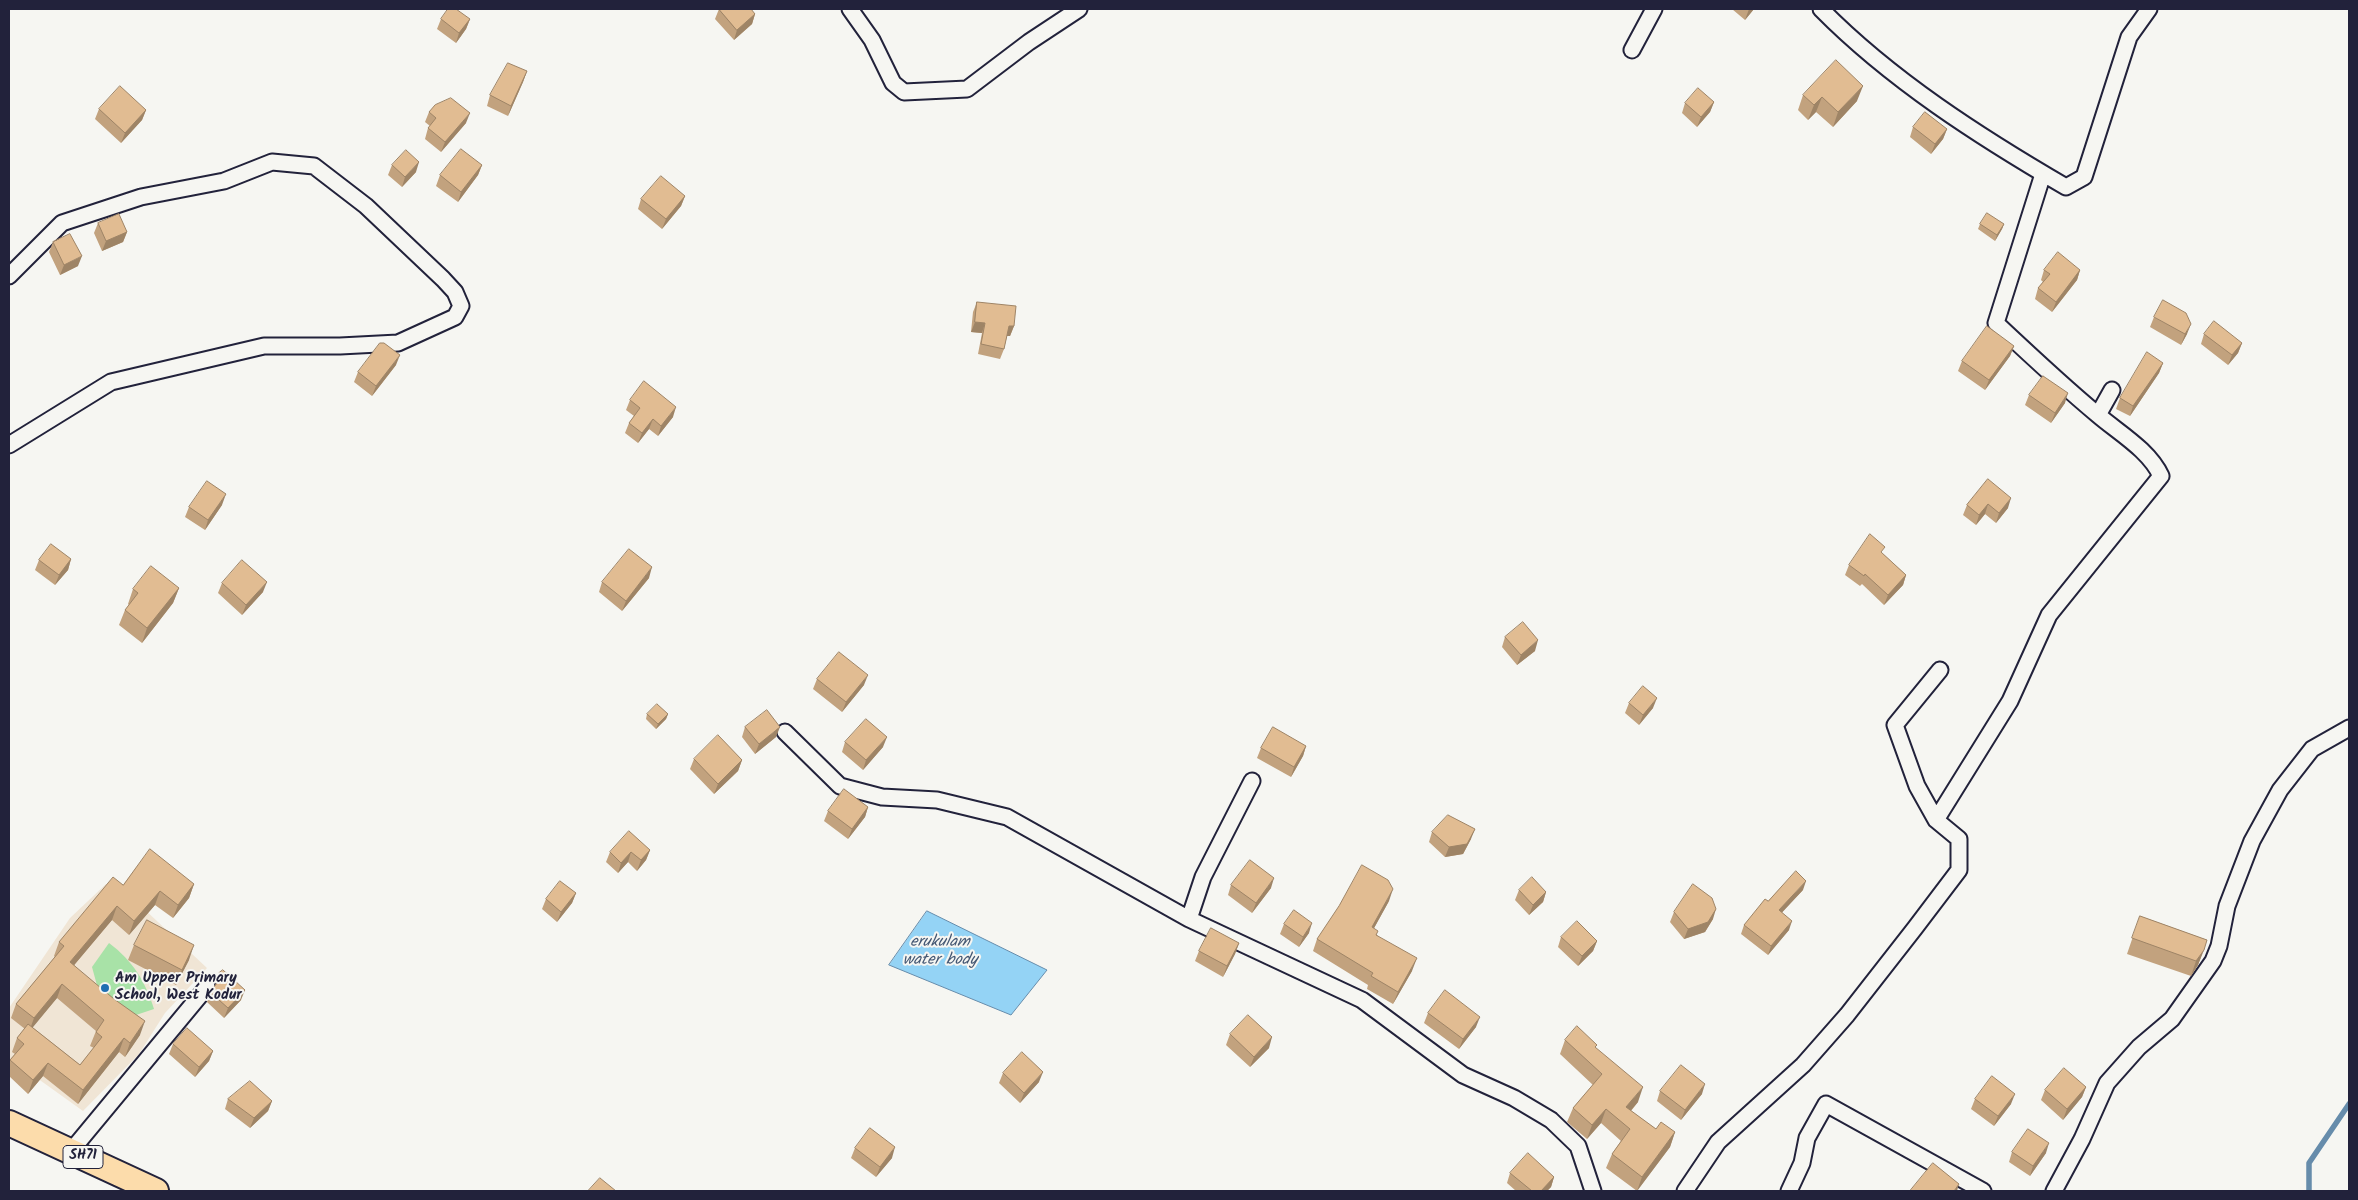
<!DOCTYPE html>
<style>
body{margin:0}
#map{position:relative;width:2358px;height:1200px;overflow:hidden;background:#f6f6f2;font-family:Kalam,sans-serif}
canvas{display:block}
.frame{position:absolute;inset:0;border:10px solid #22223b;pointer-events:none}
</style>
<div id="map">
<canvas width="2358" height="1200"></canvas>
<div class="frame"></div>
</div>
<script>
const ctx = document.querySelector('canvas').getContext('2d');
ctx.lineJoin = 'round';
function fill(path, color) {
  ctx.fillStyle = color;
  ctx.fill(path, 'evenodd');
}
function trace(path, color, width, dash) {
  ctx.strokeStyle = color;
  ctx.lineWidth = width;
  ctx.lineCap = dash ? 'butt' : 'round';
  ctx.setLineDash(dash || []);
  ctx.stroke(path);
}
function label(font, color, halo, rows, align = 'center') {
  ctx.font = font + ' Kalam,sans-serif';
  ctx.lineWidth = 4;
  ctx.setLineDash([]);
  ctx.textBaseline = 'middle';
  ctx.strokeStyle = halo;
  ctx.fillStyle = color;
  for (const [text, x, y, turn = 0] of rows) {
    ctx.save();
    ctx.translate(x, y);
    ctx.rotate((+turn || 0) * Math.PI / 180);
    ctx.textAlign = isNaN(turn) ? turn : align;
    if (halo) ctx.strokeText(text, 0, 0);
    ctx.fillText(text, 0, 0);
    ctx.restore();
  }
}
const built = new Path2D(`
 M106,884L142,907L207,968L165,1013L139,1054L83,1111L9,1058V1008L70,918Z`);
const green = new Path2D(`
 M109,943C133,961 145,981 154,1009L127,1018L101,1000L92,967Z`);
const water = new Path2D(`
 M927,911L1047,970L1011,1015L889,965Z`);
const stream = new Path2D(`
 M2309,1191V1163L2349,1104`);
const street = new Path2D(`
 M850,9L872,40L893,83L904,92L967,89L1029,42L1079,9
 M1821,9C1891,80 1980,137 2066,187L2084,177L2129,37L2149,9
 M1632,50L1654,9
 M9,276L62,223L141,197L224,181L272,162L314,166L366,206L443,279L455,292L461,306L455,317L398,343L340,346H264L111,382L9,445
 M2098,415L2112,390
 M785,732L840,786L882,797L937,800L1007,817L1189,919
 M1252,781L1203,877L1189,919L1362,1000L1463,1075L1514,1098L1551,1120L1578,1146L1593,1191
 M1936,820L2010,701L2049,615L2161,476C2149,450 2119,433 2098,415C2063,386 2029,354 1996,323L2043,174
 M71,1151L207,987
 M1685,1191L1718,1142L1803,1065L1847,1015L1915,928L1959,870V839L1936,820L1917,786L1895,725L1940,670
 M1789,1191L1802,1163L1807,1138L1826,1104L1983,1191
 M2054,1191L2082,1139L2107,1083L2139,1047L2172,1019L2213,961L2219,946L2227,906L2252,841L2280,790L2312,749L2349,728`);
const primary = new Path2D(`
 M9,1123L156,1191`);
const wall = new Path2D(`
 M719,9L755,14L752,24L734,40L715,19Z
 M1732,9H1754L1745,20Z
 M441,19H470L466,29L456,43L437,29Z
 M527,71L523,82L508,116L487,106L490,95Z
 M1803,95L1857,101L1833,127L1816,112L1808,120L1798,110Z
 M1714,102L1710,112L1697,127L1682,113L1685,103Z
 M99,109L146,110L142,120L121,143L95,119Z
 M429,112L466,123L441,152L425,139L428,128L430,126L425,122Z
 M1913,127L1947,129L1943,139L1931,154L1910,137Z
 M392,165L416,172L402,187L388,175Z
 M482,165L478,175L458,202L436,186L440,175Z
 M685,196L681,206L662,229L638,209L641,199Z
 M98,223L127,232L123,242L102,251L94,233Z
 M1980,224H2004L2002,229L1995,241L1978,229Z
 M53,242L78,266L60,275L49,252Z
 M2044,270H2080L2077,280L2052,312L2035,299L2038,288L2043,282L2041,280Z
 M977,302L1014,326L1010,336H1007L1004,349L1000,359L978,354L982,333L971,332L973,312Z
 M2154,317L2187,334L2181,345L2150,327Z
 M2204,334L2242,343L2238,353L2228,365L2201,344Z
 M2014,346L2010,356L1985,390L1958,371L1962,361Z
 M2163,363L2159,373L2130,416L2116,409L2120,398Z
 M396,365L372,396L354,382L358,372Z
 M2029,395L2065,403L2051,423L2025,405Z
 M630,400L673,417L658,436L649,429L638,443L625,433L629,423L634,416L626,410Z
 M1988,479L2008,508L1996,523L1985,514L1976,525L1963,515L1967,505Z
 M222,505L205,530L185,517L189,507Z
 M1882,553L1906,575L1903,585L1884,605L1862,584L1860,586L1845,575L1849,565Z
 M71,559L68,570L55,585L35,570L39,560Z
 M649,578L622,611L599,592L602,582Z
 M222,583L263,592L242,615L218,593Z
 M179,588L173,603L142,643L119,625L125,610L129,605L128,604L133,589Z
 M1505,637L1535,651L1517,665L1502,647Z
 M817,679L864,685L842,712L813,689Z
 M1629,703L1653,708L1639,725L1625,713Z
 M647,714H668L666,719L656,729L646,719Z
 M745,727L776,737L755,754L742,737Z
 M845,742L883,747L863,770L842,752Z
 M1306,746L1303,756L1291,777L1257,758L1261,748Z
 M694,759L742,760L738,771L714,794L690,769Z
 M868,807L865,817L848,839L824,821L828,811Z
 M1432,832L1471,839L1463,854L1445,857L1429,842Z
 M650,850L646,860L637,871L628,862L618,873L606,862L610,852Z
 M194,884L189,898L173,918L155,905L129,935L112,920L74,965L140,1035L125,1057L119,1052L78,1104L43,1076L28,1094L9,1076V1064L10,1060L15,1054L12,1052L17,1038L25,1029L11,1018L16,1004L55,957L54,956L59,942L123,885ZM57,998L96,1031L90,1046L94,1048L80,1065L32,1027Z
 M1231,885L1271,888L1252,913L1228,895Z
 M1519,890L1546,892L1543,902L1529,915L1515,900Z
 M1803,890L1782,912L1789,930L1768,955L1741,934L1744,925L1768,901Z
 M576,893L572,903L557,922L542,909L546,899Z
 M1389,901L1374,928L1377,935L1412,971L1393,1004L1367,989L1368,985L1313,951L1317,939Z
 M1674,912L1713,919L1705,932L1684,939L1670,922Z
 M2140,916L2207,940L2198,965L2191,976L2127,954Z
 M1284,924L1309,933L1299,947L1280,934Z
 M1561,937L1597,941L1593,951L1578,966L1558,947Z
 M1239,943L1235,954L1223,977L1195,961L1199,951Z
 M134,945L189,960L176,985L128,960Z
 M219,973L241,1000L224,1018L207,1002L210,992L215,986Z
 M1428,1013L1476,1027L1459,1049L1424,1023Z
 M1230,1034L1269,1048L1250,1067L1226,1045Z
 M1565,1040L1596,1048L1638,1102L1631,1111L1656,1129L1675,1132L1670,1147L1637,1191L1606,1168L1612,1154L1621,1141L1601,1123L1587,1139L1567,1122L1573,1108L1593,1085L1560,1054Z
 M173,1044L213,1051L209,1061L195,1077L169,1054Z
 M1003,1073L1039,1082L1020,1103L999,1083Z
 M2086,1087L2082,1097L2063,1120L2041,1100L2045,1090Z
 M1660,1091L1702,1094L1681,1120L1657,1101Z
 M228,1099L272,1101L268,1111L250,1128L225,1109Z
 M1975,1099L2011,1104L1994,1126L1971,1109Z
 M855,1148L892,1158L876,1177L851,1158Z
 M2012,1152L2046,1153L2030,1176L2009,1162Z
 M1510,1173L1554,1177L1551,1187L1547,1191H1516L1507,1183Z`);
const shadedWall = new Path2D(`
 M1749,9H1754L1745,20Z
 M755,14L752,24L734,40L737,30Z
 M470,19L466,29L456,43L459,33Z
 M527,71L523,82L508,116L511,106Z
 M1863,86L1857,101L1833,127L1838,112Z
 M1822,97L1816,112L1808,120L1814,105Z
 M1714,102L1710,112L1697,127L1701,117Z
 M146,110L142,120L121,143L125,133Z
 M470,113L466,123L441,152L445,142Z
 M1947,129L1943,139L1931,154L1935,144Z
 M419,162L416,172L402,187L405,177Z
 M482,165L478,175L458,202L461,192Z
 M685,196L681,206L662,229L666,219Z
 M2004,224L2002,229L1995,241L1997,235Z
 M127,232L123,242L102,251L106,241Z
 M82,256L78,266L60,275L64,265Z
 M2080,270L2077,280L2052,312L2056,302Z
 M975,322L985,323L982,333L971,332Z
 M2191,324L2187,334L2181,345L2185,334Z
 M1009,326H1014L1010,336H1005Z
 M2242,343L2238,353L2228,365L2232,355Z
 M2014,346L2010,356L1985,390L1989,380Z
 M400,355L396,365L372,396L376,386Z
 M2163,363L2159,373L2130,416L2133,406Z
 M2068,393L2065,403L2051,423L2055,413Z
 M676,407L673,417L658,436L661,426Z
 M653,419L649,429L638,443L642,433Z
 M226,494L222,505L205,530L208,520Z
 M2011,498L2008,508L1996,523L1999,513Z
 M1988,504L1985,514L1976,525L1979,515Z
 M71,559L68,570L55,585L59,575Z
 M652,567L649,578L622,611L626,601Z
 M1906,575L1903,585L1884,605L1888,595Z
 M267,582L263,592L242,615L246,605Z
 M179,588L173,603L142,643L147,628Z
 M1538,640L1535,651L1517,665L1521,655Z
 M868,675L864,685L842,712L846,702Z
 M1657,698L1653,708L1639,725L1643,715Z
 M668,714L666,719L656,729L658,724Z
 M780,727L776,737L755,754L759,744Z
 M887,737L883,747L863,770L866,760Z
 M1306,746L1303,756L1291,777L1294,767Z
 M742,760L738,771L714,794L718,784Z
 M868,807L865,817L848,839L852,829Z
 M1475,829L1471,839L1463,854L1445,857L1449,847Z
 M650,850L646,860L637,871L641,860Z
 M631,852L628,862L618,873L621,863Z
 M1274,878L1271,888L1252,913L1256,903Z
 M1806,881L1803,890L1776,919L1779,910Z
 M194,884L189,898L173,918L178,905Z
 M1393,889L1389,901L1368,939L1372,927Z
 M160,891L155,905L129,935L134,921Z
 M1546,892L1543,902L1529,915L1533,905Z
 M576,893L572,903L557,922L561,912Z
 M117,906L112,920L65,976L70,962Z
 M1716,909L1713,919L1705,932L1684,939L1688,929Z
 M1792,921L1789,930L1768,955L1771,946Z
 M1312,923L1309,933L1299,947L1303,937Z
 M1597,941L1593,951L1578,966L1582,956Z
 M1239,943L1235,954L1223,977L1227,966Z
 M194,945L189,960L176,985L182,970Z
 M2204,950L2198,965L2191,976L2196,961Z
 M1417,958L1412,971L1393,1004L1398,992Z
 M62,984L57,998L29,1032L34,1018Z
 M245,990L241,1000L224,1018L228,1008Z
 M1480,1017L1476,1027L1459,1049L1463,1039Z
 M145,1021L140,1035L125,1057L130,1043Z
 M1272,1037L1269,1048L1250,1067L1254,1057Z
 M124,1038L119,1052L78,1104L83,1090Z
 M213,1051L209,1061L195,1077L199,1067Z
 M48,1063L43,1076L28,1094L33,1080Z
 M1043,1072L1039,1082L1020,1103L1024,1093Z
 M1705,1084L1702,1094L1681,1120L1685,1110Z
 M1643,1087L1638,1102L1621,1122L1626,1107Z
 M2086,1087L2082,1097L2063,1120L2067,1109Z
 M2015,1094L2011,1104L1994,1126L1998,1116Z
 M272,1101L268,1111L250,1128L254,1118Z
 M1606,1109L1601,1123L1587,1139L1592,1125Z
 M1675,1132L1670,1147L1637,1191L1642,1177Z
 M2049,1143L2046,1153L2030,1176L2033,1166Z
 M895,1147L892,1158L876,1177L880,1167Z
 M1554,1177L1551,1187L1547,1191H1541Z
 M1959,1184L1957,1191H1954Z`);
const building = new Path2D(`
 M448,9H456L470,19L459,33L441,19Z
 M719,9H751L755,14L737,30Z
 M1836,60L1863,86L1838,112L1822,97L1814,105L1803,95Z
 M508,63L527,71L511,106L490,95Z
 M120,86L146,110L125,133L99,109Z
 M1698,88L1714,102L1701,117L1685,103Z
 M451,98L470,113L445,142L428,128L436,118L429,112L435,105Z
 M1925,112L1947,129L1935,144L1913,127Z
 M461,149L482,165L461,192L440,175Z
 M406,150L419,162L405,177L392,165Z
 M661,176L685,196L666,219L641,199Z
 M1987,213L2004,224L1997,235L1980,224Z
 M119,214L127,232L106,241L98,223Z
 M70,234L82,256L64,265L53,242Z
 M2058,252L2080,270L2056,302L2038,288L2050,274L2044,270Z
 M2163,300L2186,313L2191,324L2185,334L2154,317Z
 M977,302L1016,306L1014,326H1009L1004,349L981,344L985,323L975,322Z
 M2214,321L2242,343L2232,355L2204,334Z
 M1987,326L2014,346L1989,380L1962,361Z
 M380,343H384L400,355L376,386L358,372Z
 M2147,352L2163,363L2133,406L2120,398Z
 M2043,376L2068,393L2055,413L2029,395Z
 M644,381L676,407L661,426L653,419L642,433L629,423L640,408L630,400Z
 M1988,479L2011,498L1999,513L1988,504L1979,515L1967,505Z
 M207,481L226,494L208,520L189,507Z
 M1870,534L1885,547L1881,552L1906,575L1888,595L1865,574L1864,576L1849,565Z
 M51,544L71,559L59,575L39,560Z
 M629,549L652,567L626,601L602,582Z
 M242,560L267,582L246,605L222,583Z
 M151,566L179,588L147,628L125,610L138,593L133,589Z
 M1523,622L1538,640L1521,655L1505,637Z
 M839,652L868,675L846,702L817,679Z
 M1643,686L1657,698L1643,715L1629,703Z
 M657,704L668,714L658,724L647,714Z
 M767,710L780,727L759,744L745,727Z
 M866,719L887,737L866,760L845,742Z
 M1273,727L1306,746L1294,767L1261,748Z
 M718,735L742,760L718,784L694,759Z
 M844,789L868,807L852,829L828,811Z
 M1448,815L1475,829L1467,844L1449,847L1432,832Z
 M629,831L650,850L641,860L631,852L621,863L610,852Z
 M150,849L194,884L178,905L160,891L134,921L117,906L70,962L114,999L145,1021L130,1043L124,1038L83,1090L48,1063L33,1080L10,1060L24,1044L17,1038L28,1024L80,1065L102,1037L96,1032L104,1020L62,984L34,1018L16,1004L64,946L59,942L113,877L123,885Z
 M1250,860L1274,878L1256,903L1231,885Z
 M1362,865L1388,880L1393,889L1372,927L1378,931L1376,935L1417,958L1398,992L1371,976L1373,973L1317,939L1339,906Z
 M1796,871L1806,881L1779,910L1792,921L1771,946L1744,925L1765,899L1768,901Z
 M1532,877L1546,892L1533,905L1519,890Z
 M560,881L576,893L561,912L546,899Z
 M1693,884L1712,898L1716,909L1708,922L1688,929L1674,912Z
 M1294,910L1312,923L1303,937L1284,924Z
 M2140,916L2207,940L2204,950L2196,961L2132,938Z
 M147,920L194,945L182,970L134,945Z
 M1577,921L1597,941L1582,956L1561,937Z
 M1211,928L1239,943L1227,966L1199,951Z
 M223,970L245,990L228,1008L210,992L218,982L219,973Z
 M1445,990L1480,1017L1463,1039L1428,1013Z
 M1248,1015L1272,1037L1254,1057L1230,1034Z
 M1577,1026L1597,1045L1595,1047L1643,1087L1626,1107L1656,1129L1661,1122L1675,1132L1642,1177L1612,1154L1630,1129L1606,1109L1592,1125L1573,1108L1602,1074L1565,1040Z
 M187,1028L213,1051L199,1067L173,1044Z
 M1022,1052L1043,1072L1024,1093L1003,1073Z
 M1681,1065L1705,1084L1685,1110L1660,1091Z
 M2064,1068L2086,1087L2067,1109L2045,1090Z
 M1992,1076L2015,1094L1998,1116L1975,1099Z
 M250,1081L272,1101L254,1118L228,1099Z
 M870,1128L895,1147L880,1167L855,1148Z
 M2028,1129L2049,1143L2033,1166L2012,1152Z
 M1528,1153L1554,1177L1541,1191H1532L1510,1173Z
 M1933,1163L1959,1184L1954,1191H1910Z
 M600,1178L616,1191H588Z`);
const markers = [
 [105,988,5,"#1f6fb2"]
];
const shields = [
 [83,1157,40]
];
const shieldNames = [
 ["SH71",83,1157]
];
const poiNames = [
 ["Am Upper Primary",115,979],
 ["School, West Kodur",115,996]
];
const waterNames = [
 ["erukulam",940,943],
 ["water body",940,961]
];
fill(built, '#f0e5d5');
fill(green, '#a8e2a7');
fill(water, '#94d3f5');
trace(water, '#668cab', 1);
trace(stream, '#668cab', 5.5);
trace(street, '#22223b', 19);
trace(primary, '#22223b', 28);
trace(street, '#f6f6f2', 15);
trace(primary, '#fcdcab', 24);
fill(wall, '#c2a27e');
fill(shadedWall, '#9e8466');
fill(building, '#e1bc92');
trace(building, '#9e8466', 1);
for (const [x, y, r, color] of markers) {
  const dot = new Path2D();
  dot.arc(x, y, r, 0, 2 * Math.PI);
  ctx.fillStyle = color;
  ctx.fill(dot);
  trace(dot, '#f6f6f2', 2);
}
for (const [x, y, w] of shields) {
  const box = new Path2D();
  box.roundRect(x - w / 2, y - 11.5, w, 23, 4);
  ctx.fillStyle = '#f6f6f2';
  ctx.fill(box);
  trace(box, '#22223b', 1);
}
label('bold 14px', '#22223b', null, shieldNames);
label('bold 15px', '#22223b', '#f6f6f2', poiNames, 'left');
label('italic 16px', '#445773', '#f6f6f2', waterNames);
</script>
